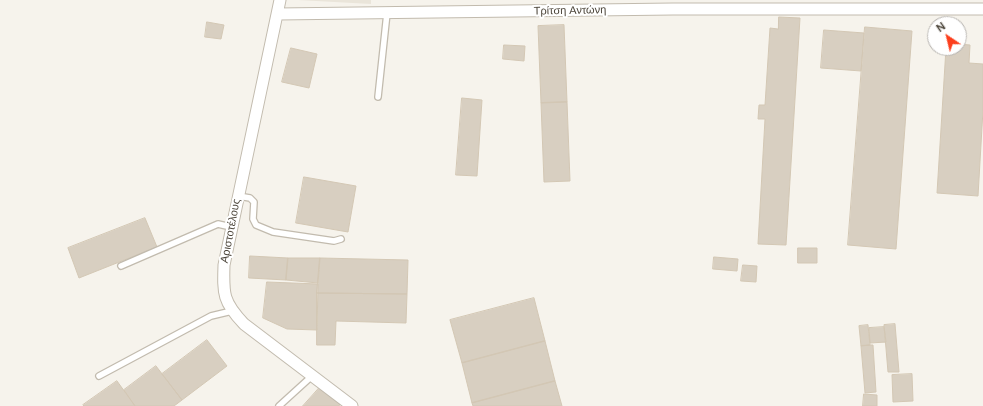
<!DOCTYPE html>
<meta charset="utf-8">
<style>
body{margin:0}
#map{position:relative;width:983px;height:406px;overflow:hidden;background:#f6f3ec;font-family:"DM Sans",sans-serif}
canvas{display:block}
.north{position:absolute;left:927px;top:16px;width:40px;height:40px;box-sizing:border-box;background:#fff;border:1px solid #b7b4b0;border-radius:50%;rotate:325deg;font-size:11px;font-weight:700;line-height:16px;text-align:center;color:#4b4439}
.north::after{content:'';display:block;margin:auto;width:14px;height:18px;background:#fc3f1d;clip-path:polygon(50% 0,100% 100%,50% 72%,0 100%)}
</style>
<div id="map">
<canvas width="983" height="406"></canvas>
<div class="north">N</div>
</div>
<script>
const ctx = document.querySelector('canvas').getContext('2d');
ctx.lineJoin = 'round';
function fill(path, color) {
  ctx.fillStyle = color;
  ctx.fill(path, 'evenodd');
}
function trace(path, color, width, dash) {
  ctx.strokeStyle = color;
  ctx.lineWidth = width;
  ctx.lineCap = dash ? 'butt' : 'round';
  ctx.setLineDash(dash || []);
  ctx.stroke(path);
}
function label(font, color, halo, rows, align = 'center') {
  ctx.font = font + ' "DM Sans",sans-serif';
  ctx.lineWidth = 4;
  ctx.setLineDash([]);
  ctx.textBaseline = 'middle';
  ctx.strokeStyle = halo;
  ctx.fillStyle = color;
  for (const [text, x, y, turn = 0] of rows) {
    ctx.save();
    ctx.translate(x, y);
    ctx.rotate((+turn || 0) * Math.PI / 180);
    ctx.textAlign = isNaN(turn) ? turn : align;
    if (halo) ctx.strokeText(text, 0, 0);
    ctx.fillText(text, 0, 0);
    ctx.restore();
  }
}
const residential = new Path2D(`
 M298,0H371V4Z`);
const building = new Path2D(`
 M779,17L800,18L786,245L758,244L765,119H758L759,105H765L770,28L778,29Z
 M207,22L224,25L221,39L205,37Z
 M564,25L567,102L541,103L538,26Z
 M865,27L912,31L896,249L848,245Z
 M824,30L864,33L861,71L821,68Z
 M959,44L970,45L969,63L983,64V110L978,196L937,193L946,48H959Z
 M504,45L525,46L524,61L503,59Z
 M291,48L317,54L309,88L282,82Z
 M462,98L482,100L477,176L456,175Z
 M567,102L570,181L544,182L541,103Z
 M304,177L356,186L348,232L296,223Z
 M145,218L157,247L79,278L68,248Z
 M798,248H817V263H798Z
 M250,256L288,258L286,280L249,278Z
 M714,257L738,259L737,271L713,269Z
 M288,258H320L318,283L286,280Z
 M320,258L408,260L407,294L317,293Z
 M743,265L757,266L756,282L741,281Z
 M267,282L318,284L317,330L287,329L263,318Z
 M317,293L407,294L406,323L336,321L335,345H317Z
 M534,298L545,341L462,363L450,320Z
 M895,324L899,372H888L884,325Z
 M868,325L870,345L861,346L859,326Z
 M884,327L886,342L870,343L869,328Z
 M207,340L227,366L182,400L162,374Z
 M545,341L555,381L472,403L462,363Z
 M870,345H873L876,392L865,393L861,346Z
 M156,366L182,400L174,406H135L124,390Z
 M912,374L913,401L893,402L892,375Z
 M117,381L135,406H84L83,405Z
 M555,381L562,406H473L472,403Z
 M321,386L340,404L339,406H303Z
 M864,394L877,395V406H863Z`);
const lane = new Path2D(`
 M378,97L387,13
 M238,196L250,198L254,202L253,219L256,225L273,232L334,241L341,239
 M121,266L218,224L231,227
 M99,376L211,316L232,311
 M279,406L312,376`);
const street = new Path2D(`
 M280,0L224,265C223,294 223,302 244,324L352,406
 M278,14L673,9H983`);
const streetNames = [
 ["Τρίτση Αντώνη",570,11,-1],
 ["Αριστοτέλους",231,231,-79]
];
fill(residential, '#eae5da');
fill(building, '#d8cfc1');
trace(building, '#d3c7b4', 1);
trace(lane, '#c2bbae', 8);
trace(street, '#c2bbae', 13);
trace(lane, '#fff', 5.5);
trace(street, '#fff', 11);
label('11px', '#4b4439', '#fff', streetNames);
</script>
